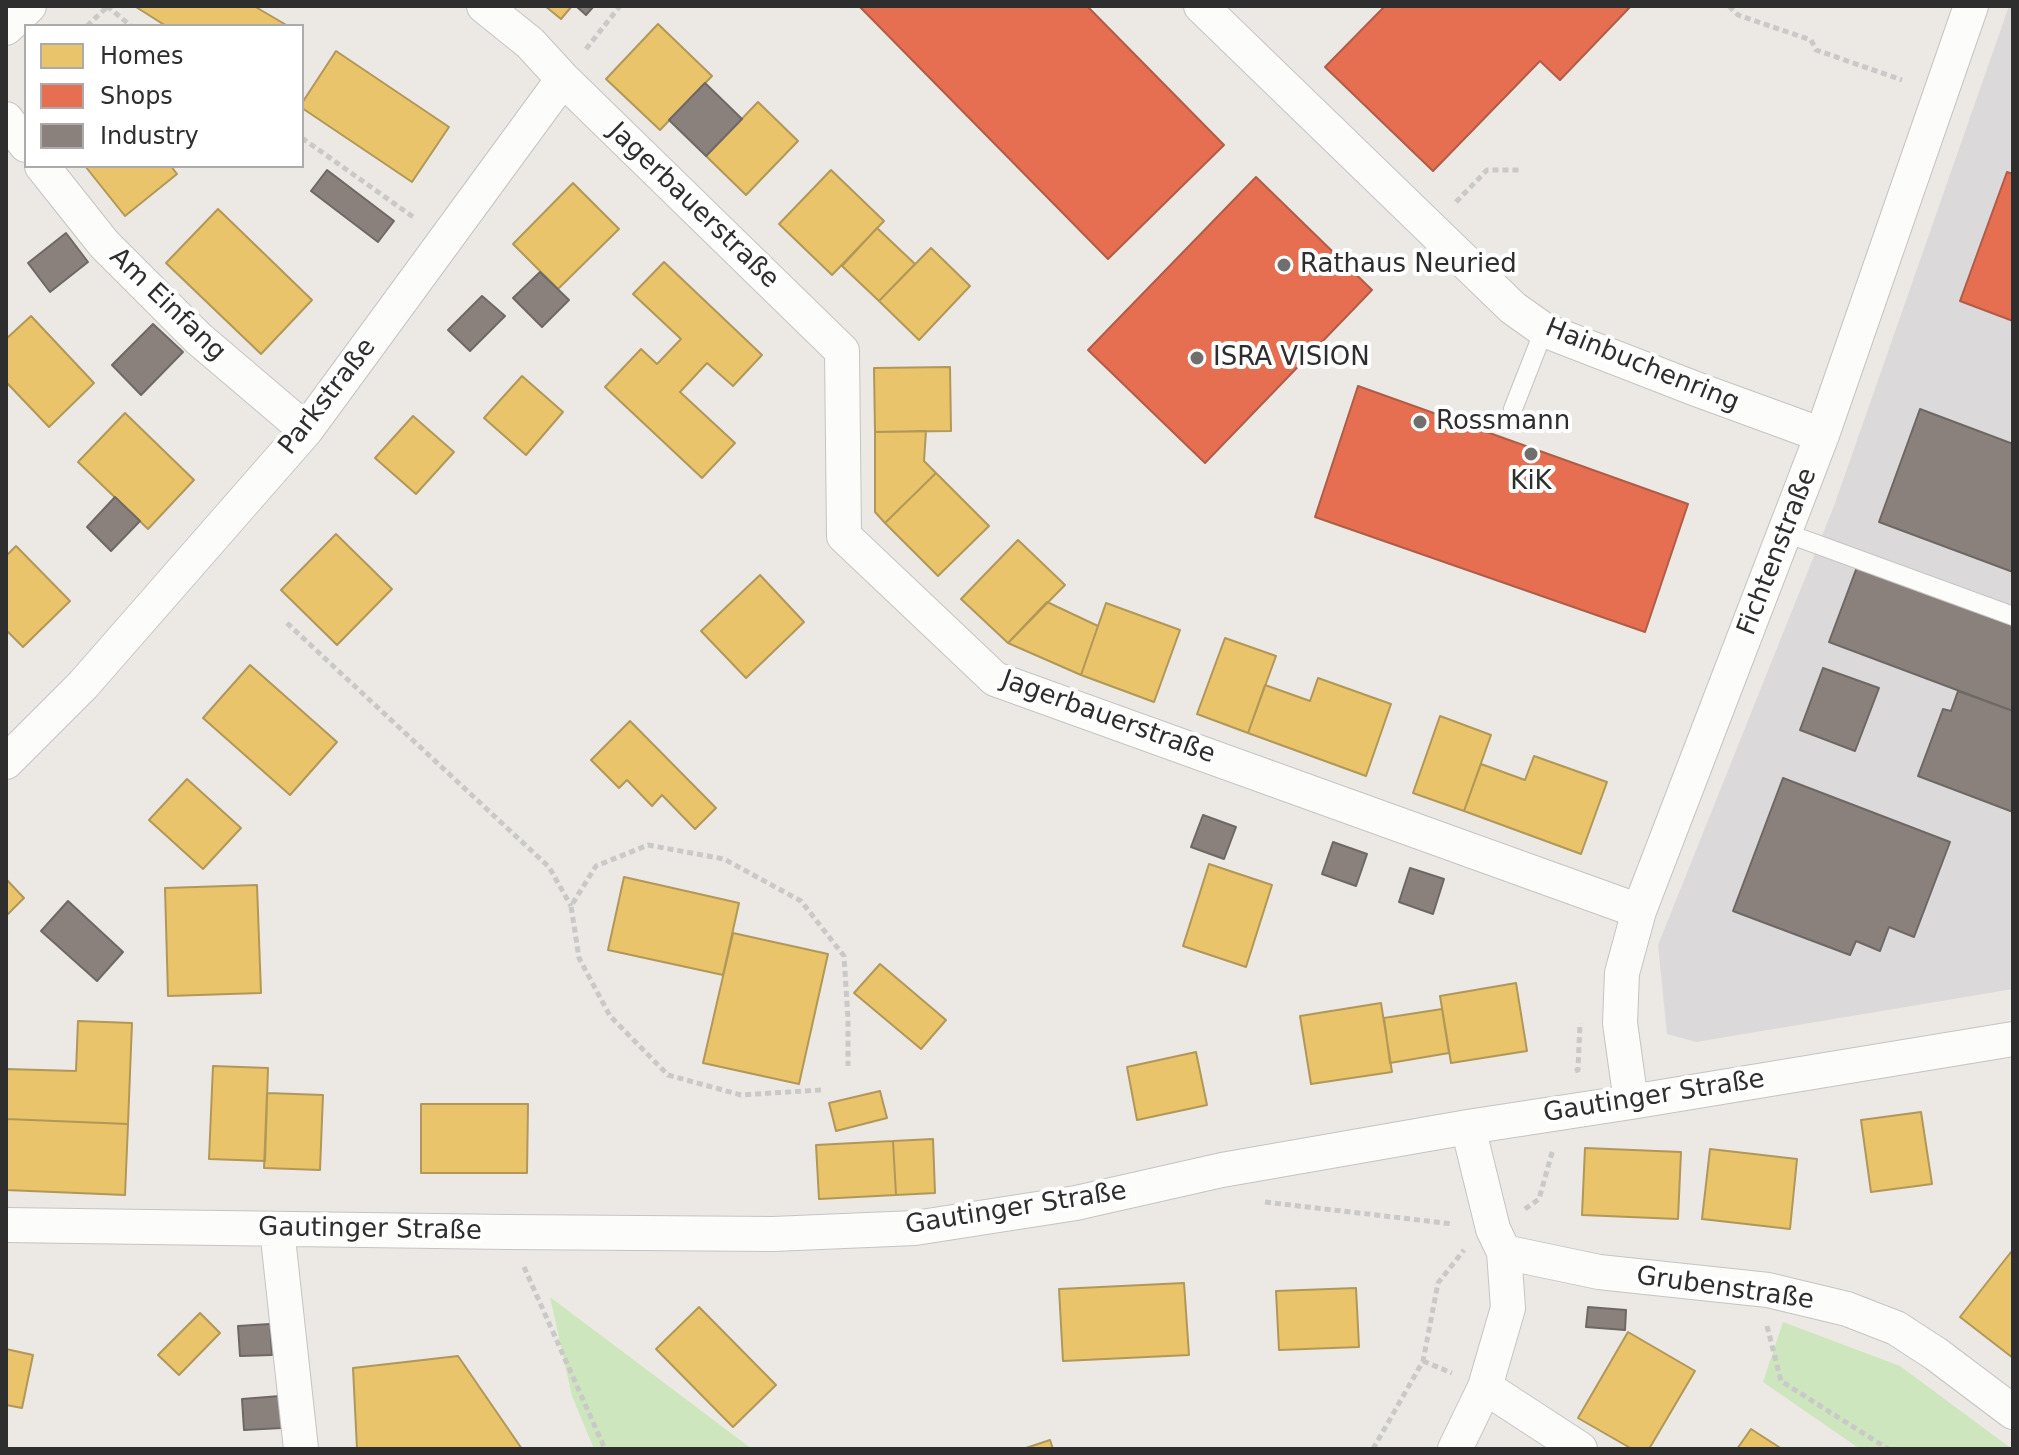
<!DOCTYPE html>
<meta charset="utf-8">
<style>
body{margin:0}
#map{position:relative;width:2019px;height:1455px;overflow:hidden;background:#ece8e4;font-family:"DejaVu Sans",sans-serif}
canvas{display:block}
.frame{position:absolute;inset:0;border:8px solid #2e2e2e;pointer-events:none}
.legend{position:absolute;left:24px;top:24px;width:280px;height:144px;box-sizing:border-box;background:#fff;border:2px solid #ababab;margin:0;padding:10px 14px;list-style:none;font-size:24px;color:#2e2e2e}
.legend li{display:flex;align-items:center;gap:16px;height:40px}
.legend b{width:40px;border:2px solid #ababab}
</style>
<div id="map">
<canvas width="2019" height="1455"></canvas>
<div class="frame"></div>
<ul class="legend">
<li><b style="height:22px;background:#e9c46a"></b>Homes</li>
<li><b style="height:22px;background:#e76f51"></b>Shops</li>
<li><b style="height:22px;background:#8a817c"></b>Industry</li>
</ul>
</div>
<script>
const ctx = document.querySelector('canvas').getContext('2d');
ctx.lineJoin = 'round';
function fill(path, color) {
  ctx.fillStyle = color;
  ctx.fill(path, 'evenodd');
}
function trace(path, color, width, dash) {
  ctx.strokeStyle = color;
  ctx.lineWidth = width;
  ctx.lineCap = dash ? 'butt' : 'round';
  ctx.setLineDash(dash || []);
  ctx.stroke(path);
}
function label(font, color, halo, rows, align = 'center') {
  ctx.font = font + ' "DejaVu Sans",sans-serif';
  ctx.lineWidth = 8;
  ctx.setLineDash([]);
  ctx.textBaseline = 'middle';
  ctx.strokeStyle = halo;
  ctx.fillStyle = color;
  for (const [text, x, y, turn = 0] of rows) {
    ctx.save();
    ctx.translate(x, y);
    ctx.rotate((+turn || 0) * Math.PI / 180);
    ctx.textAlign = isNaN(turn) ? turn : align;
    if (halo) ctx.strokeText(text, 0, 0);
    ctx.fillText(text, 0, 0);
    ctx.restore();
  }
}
const industrial = new Path2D(`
 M2009,6H2013V989L1696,1042L1667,1034L1658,945L1834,506Z`);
const green = new Path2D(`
 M550,1297L752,1449H594L572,1396Z
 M1783,1322L1900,1366L2012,1449H1860L1763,1382Z`);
const homes = new Path2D(`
 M137,6H254L288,26H166L136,7Z
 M545,6H572L561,19Z
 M658,24L712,76L660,130L606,79Z
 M336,51L449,127L412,182L302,108V103Z
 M758,102L798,141L746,195L706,156Z
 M85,166H171L177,174L125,216Z
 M831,170L884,221L832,275L779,224Z
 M573,183L619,229L558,289L513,244Z
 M218,209L312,300L261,354L166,263Z
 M877,228L915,264L879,301L842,266Z
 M931,248L970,286L919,340L879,301Z
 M664,262L762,355L733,386L707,363L680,392L735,443L702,478L605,387L641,349L657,364L681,339L633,294Z
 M31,316L94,383L49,427L6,382V339Z
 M950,367L951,431L875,432L874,368Z
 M522,376L563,412L526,455L484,418Z
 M125,413L194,480L148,529L78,462Z
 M413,416L454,452L416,494L375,458Z
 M926,431L924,461L936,473L885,523L875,512V432Z
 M936,473L989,526L938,576L885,523Z
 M336,534L392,589L337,645L281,590Z
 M1018,540L1065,585L1008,643L961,599Z
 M16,546L70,601L23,647L6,630V556Z
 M760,575L804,622L746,678L701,631Z
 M1047,602L1098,626L1081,675L1008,643Z
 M1106,603L1180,630L1154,702L1081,675Z
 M1225,638L1276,656L1248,733L1197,714Z
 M250,665L337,742L290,795L203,718Z
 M1318,678L1391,704L1366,776L1248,733L1265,685L1310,701Z
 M1440,716L1491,735L1464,811L1413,793Z
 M630,721L716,808L695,829L662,795L652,806L627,780L619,788L591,760Z
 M1534,756L1607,782L1581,854L1464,811L1481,764L1525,780Z
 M187,779L241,828L203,869L149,820Z
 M1209,864L1272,885L1246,967L1183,946Z
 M624,877L739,903L723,975L608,950Z
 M6,879L24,898L6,916Z
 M257,885L261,993L168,996L165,888Z
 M733,933L828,954L799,1084L703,1063Z
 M880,964L946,1020L921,1049L854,993Z
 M1516,983L1527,1051L1451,1063L1440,996Z
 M1381,1003L1392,1072L1311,1084L1300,1016Z
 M1442,1009L1449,1053L1390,1063L1384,1018Z
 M78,1021L132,1023L128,1124L6,1119V1069L76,1071Z
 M1196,1052L1207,1105L1137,1120L1127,1067Z
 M213,1066L268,1068L265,1161L209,1159Z
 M880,1091L887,1118L836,1131L829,1103Z
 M267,1093L323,1095L320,1170L264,1168Z
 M421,1104H528L527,1173H421Z
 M1921,1112L1932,1184L1871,1192L1861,1120Z
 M6,1119L128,1124L125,1195L6,1190Z
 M933,1139L935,1193L896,1195L893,1141Z
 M893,1141L896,1195L819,1199L816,1145Z
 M1585,1148L1681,1152L1678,1219L1582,1215Z
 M1710,1149L1797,1159L1790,1229L1702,1219Z
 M2011,1252L2013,1254V1358L1960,1317Z
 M1184,1283L1189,1355L1063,1361L1059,1289Z
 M1356,1288L1359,1347L1279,1350L1276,1291Z
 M699,1307L776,1385L733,1427L656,1349Z
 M200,1313L220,1333L179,1375L158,1355Z
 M1628,1332L1695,1371L1649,1449H1632L1578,1418Z
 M6,1349L33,1355L22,1408L6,1405Z
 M458,1356L522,1449H357L353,1368Z
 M1751,1429L1782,1449H1737Z
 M1050,1440L1053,1449H1023Z`);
const shops = new Path2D(`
 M859,6H1087L1224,145L1108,259Z
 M1385,6H1631L1560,80L1540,61L1433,171L1325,67Z
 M2007,172L2013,174V321L1960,301Z
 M1256,177L1372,290L1205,463L1088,350Z
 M1358,386L1688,504L1645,632L1315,517Z`);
const industry = new Path2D(`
 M576,6H594L586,15Z
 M705,83L742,119L706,156L669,120Z
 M327,170L394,221L378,242L311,191Z
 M66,233L88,262L50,292L28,263Z
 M540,272L569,300L542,327L513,298Z
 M482,296L505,316L470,351L448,330Z
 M153,324L183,352L141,395L112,365Z
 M1920,409L2013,444V572L1879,522Z
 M115,497L140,521L111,551L87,527Z
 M1857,567L2013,626V711L1829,642Z
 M1823,668L1879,688L1855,751L1800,730Z
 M1958,691L2013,711V812L1918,776L1943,709L1951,711Z
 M1783,778L1950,842L1914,937L1889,927L1880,951L1856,941L1850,955L1733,911Z
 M1203,815L1236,827L1224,859L1191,847Z
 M1333,842L1367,854L1356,886L1322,874Z
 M1410,868L1444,879L1433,914L1399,902Z
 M68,901L123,952L97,981L41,931Z
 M1588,1307L1626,1310L1625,1330L1586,1327Z
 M270,1324L272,1355L240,1356L238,1326Z
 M280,1396L282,1428L244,1430L242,1399Z`);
const path = new Path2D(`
 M107,6L131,26
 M1729,6L1738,15L1811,40L1816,50L1902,80
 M87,26L108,6
 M586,49L620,6
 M302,138L416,219
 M1456,202L1487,170H1522
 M287,623L549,867L571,906
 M1575,1071L1578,1070L1580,1023
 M821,1090L741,1095L668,1075L610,1016L579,958L571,906L596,866L648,845L724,859L801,901L844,956L848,1019V1066
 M1265,1202L1453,1224
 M1525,1209L1539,1199L1553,1149
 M524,1267L605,1449
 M1767,1326L1781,1381L1888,1449
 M1423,1361L1452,1373
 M1373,1449L1423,1361L1438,1283L1464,1250`);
const lane = new Path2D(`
 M1513,409L1544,330
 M1786,533L2013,616`);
const street = new Path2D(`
 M484,6L530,43L563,79L842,351L844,536L995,679L1639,911
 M1201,6L1513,308L1544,330L1696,389L1822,435
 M6,28L29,6
 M6,119L26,145
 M42,166L104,244L199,339L306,430
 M6,762L83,685L306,430L563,79
 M1631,1102L1620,1023L1622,973L1639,911L1822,435L1971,6
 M6,1225L508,1232L773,1234L915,1228L1076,1203L1222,1170L1468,1127L1631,1102L2013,1039
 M277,1229L301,1449
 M1504,1252L1599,1272L1768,1290L1847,1309L1896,1328L1936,1354L2013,1412
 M1485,1387L1580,1449
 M1455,1449L1485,1387L1508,1308L1504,1252L1493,1229L1468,1127`);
const markers = [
 [1284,265,8,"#706f6e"],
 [1197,358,8,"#706f6e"],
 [1420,422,8,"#706f6e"],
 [1531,454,8,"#706f6e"]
];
const streetNames = [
 ["Jagerbauerstraße",693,206,44],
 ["Am Einfang",167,305,44],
 ["Hainbuchenring",1642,366,22],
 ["Parkstraße",328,397,-52],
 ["Fichtenstraße",1778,552,-69],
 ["Jagerbauerstraße",1108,718,20],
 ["Gautinger Straße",1654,1097,-9],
 ["Gautinger Straße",1016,1209,-9],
 ["Gautinger Straße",370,1230,1],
 ["Grubenstraße",1725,1289,8]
];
const poiNames = [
 ["Rathaus Neuried",1300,265],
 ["ISRA VISION",1213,358],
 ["Rossmann",1436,422],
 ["KiK",1531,482,"center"]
];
fill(industrial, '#dcd9db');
fill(green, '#cee6be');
fill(homes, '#e9c46a');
trace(homes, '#b19758', 2);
fill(shops, '#e76f51');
trace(shops, '#b05c46', 2);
fill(industry, '#8a817c');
trace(industry, '#6e6865', 2);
trace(lane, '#c5c4c5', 20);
trace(street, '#c5c4c5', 36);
trace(path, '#c9c9c8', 5, [6, 4]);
trace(lane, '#fcfcfb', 18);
trace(street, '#fcfcfb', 34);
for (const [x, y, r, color] of markers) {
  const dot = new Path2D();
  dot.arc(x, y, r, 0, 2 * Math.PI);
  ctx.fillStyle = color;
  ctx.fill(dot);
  trace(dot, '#fff', 3);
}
label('26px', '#2e2e2e', '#fff', streetNames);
label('26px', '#2e2e2e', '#fff', poiNames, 'left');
</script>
